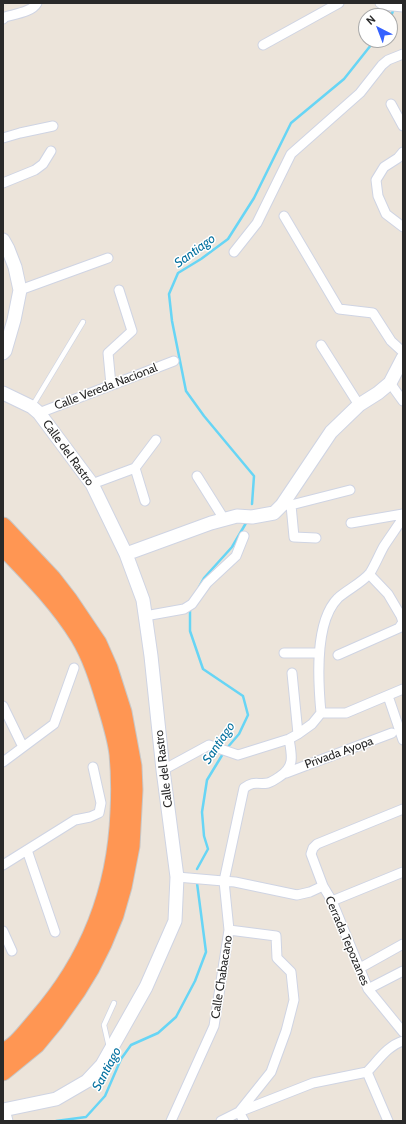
<!DOCTYPE html>
<style>
body{margin:0}
#map{position:relative;width:406px;height:1124px;overflow:hidden;background:#ece4da;font-family:Cabin,sans-serif}
canvas{display:block}
.frame{position:absolute;inset:0;border:4px solid #292929;pointer-events:none}
.north{position:absolute;left:358px;top:8px;width:40px;height:40px;box-sizing:border-box;background:#fff;border:1px solid #a9a9a9;border-radius:50%;rotate:318deg;font-size:11px;font-weight:700;line-height:16px;text-align:center;color:#292929}
.north::after{content:'';display:block;margin:auto;width:14px;height:18px;background:#3562ff;clip-path:polygon(50% 0,100% 100%,50% 72%,0 100%)}
</style>
<div id="map">
<canvas width="406" height="1124"></canvas>
<div class="frame"></div>
<div class="north">N</div>
</div>
<script>
const ctx = document.querySelector('canvas').getContext('2d');
ctx.lineJoin = 'round';
function trace(path, color, width, dash) {
  ctx.strokeStyle = color;
  ctx.lineWidth = width;
  ctx.lineCap = dash ? 'butt' : 'round';
  ctx.setLineDash(dash || []);
  ctx.stroke(path);
}
function label(font, color, halo, rows, align = 'center') {
  ctx.font = font + ' Cabin,sans-serif';
  ctx.lineWidth = 3;
  ctx.setLineDash([]);
  ctx.textBaseline = 'middle';
  ctx.strokeStyle = halo;
  ctx.fillStyle = color;
  for (const [text, x, y, turn = 0] of rows) {
    ctx.save();
    ctx.translate(x, y);
    ctx.rotate((+turn || 0) * Math.PI / 180);
    ctx.textAlign = isNaN(turn) ? turn : align;
    if (halo) ctx.strokeText(text, 0, 0);
    ctx.fillText(text, 0, 0);
    ctx.restore();
  }
}
const stream = new Path2D(`
 M390,19L394,8
 M252,504L254,476L204,416L186,391L172,321L169,294L178,273L201,259L228,239L254,198L291,123L344,79L375,40
 M199,587L204,578L232,547L246,523
 M190,608V631L203,669L243,696L248,715L239,734L227,748
 M197,869L208,849L204,836L202,812L207,780L224,752
 M56,1121L86,1117L105,1096L121,1059L131,1045L158,1033L176,1017L195,981L206,952L197,883`);
const lane = new Path2D(`
 M33,405L83,322
 M109,1047L104,1025L114,1003`);
const street = new Path2D(`
 M380,3L383,5L403,7
 M3,19L5,17C15,14 32,12 37,3
 M263,45L339,3
 M391,104L403,126
 M3,138L20,133L53,126
 M403,152L398,158L384,167L376,180L378,196L386,214L403,227
 M3,183L35,170L43,164L51,151
 M284,216L339,309L373,313L391,341L403,352
 M234,252L257,223L291,154L360,93L382,65L388,60L403,54
 M20,290L108,258
 M321,345L359,405
 M390,383L403,401
 M111,385L108,353L132,331L119,290
 M39,413L174,361
 M135,468L156,440
 M197,476L224,519
 M92,484L135,468L145,501
 M282,505H291L350,490
 M291,505L294,537L316,538
 M351,523L403,514
 M145,616L184,609L192,604L207,583L236,556L244,536
 M284,653H318
 M338,655L399,628L403,622L401,616L388,594L369,574
 M292,673L298,734
 M388,696L403,740
 M3,706L23,747
 M321,713C318,681 314,622 338,598C347,590 363,582 370,573C375,565 379,555 384,546C390,537 397,527 403,518
 M3,762L54,724L74,668
 M163,770L209,745L238,755L289,739L298,734L312,724L321,713H346L403,689
 M286,773L392,733
 M403,809L317,844L313,848L311,854L323,886L332,901L368,989L403,1032
 M27,850L55,932
 M3,865L75,820L90,817L99,813L101,803L93,767
 M177,877L235,882L297,895L310,892L323,886
 M332,901L403,872
 M229,930L276,936L277,958L291,972L294,1000L286,1031L271,1072L239,1112L244,1121
 M3,931L12,951
 M360,968L403,944
 M368,989L403,971
 M367,1072L388,1121
 M367,1072C378,1061 387,1046 403,1041
 M5,1109L8,1121
 M171,1121L214,1026L229,930L224,881L244,788C255,780 257,785 268,783C271,782 276,779 279,777C295,767 292,756 289,739
 M221,1121L239,1112L313,1083L367,1072`);
const secondary = new Path2D(`
 M3,240L8,249L15,267L20,290L14,320L5,351L3,353
 M3,393L32,407L39,413L92,484L126,554L143,600L151,656L163,770L177,877L175,921L146,987L102,1065L87,1081L56,1099L3,1110
 M126,554L211,523L237,516L252,517L274,513L282,505L331,432L359,405L378,393L390,383L403,358`);
const highway = new Path2D(`
 M3,526L52,578L69,600L98,643L109,668L123,712L133,766L134,790L131,846L123,887L115,915L103,944L91,968L77,991L55,1022L36,1045L3,1072
 M3,547C30,575 58,603 79,637C91,657 98,679 105,702C110,719 116,737 118,754C120,774 120,793 119,812C116,889 89,960 37,1019C31,1026 24,1035 17,1042C13,1046 8,1049 3,1053`);
const streetNames = [
 ["Calle Vereda Nacional",106,387,-21],
 ["Calle del Rastro",68,453,54],
 ["Privada Ayopa",339,753,-20],
 ["Calle del Rastro",164,769,-97],
 ["Cerrada Tepozanes",347,941,67],
 ["Calle Chabacano",222,977,-81]
];
const waterNames = [
 ["Santiago",195,251,-36],
 ["Santiago",219,743,-56],
 ["Santiago",107,1069,-62]
];
trace(stream, '#67d5f5', 2.5);
trace(lane, '#cfd4e3', 6);
trace(street, '#cfd4e3', 11);
trace(secondary, '#cfd4e3', 15);
trace(highway, '#c7c7c7', 19);
trace(lane, '#fff', 4.5);
trace(street, '#fff', 9);
trace(secondary, '#fff', 13);
trace(highway, '#ff9653', 17);
label('12px', '#292929', '#fff', streetNames);
label('italic 13px', '#0672a0', '#fff', waterNames);
</script>
